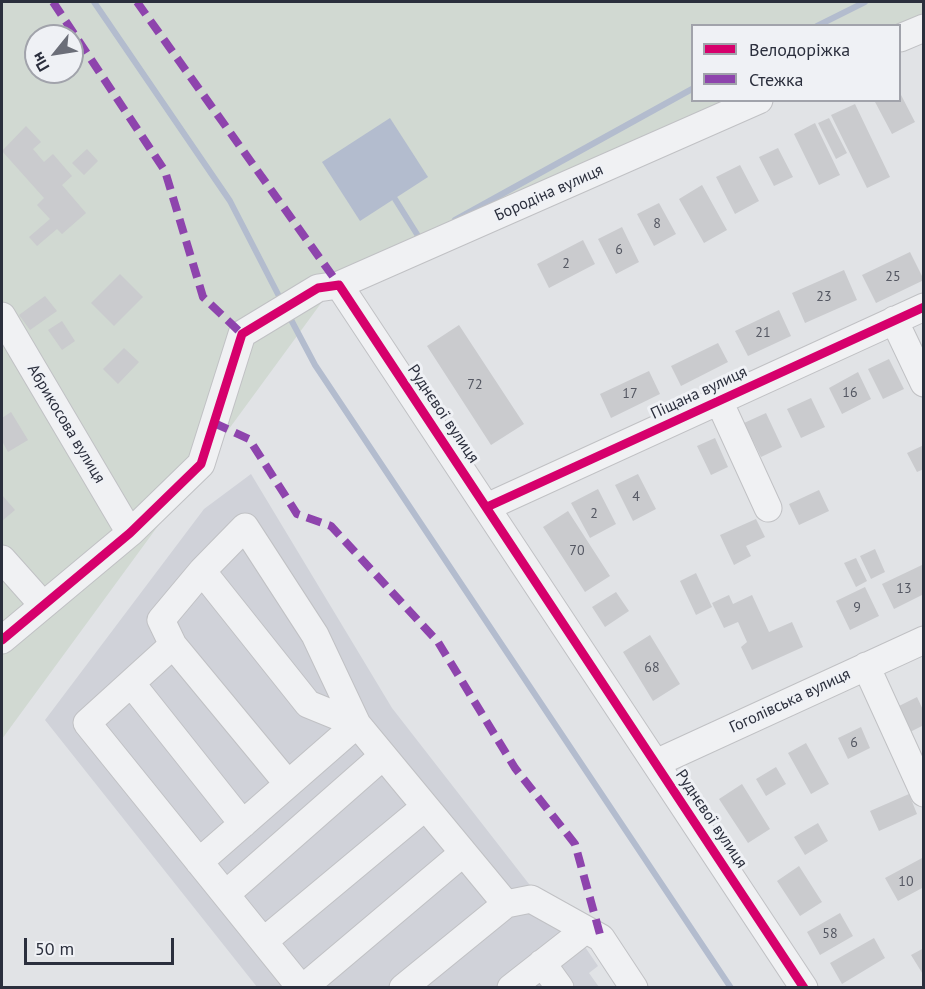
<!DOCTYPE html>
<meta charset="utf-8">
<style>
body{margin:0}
#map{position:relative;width:925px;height:989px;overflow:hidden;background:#e1e3e6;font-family:"PT Sans",sans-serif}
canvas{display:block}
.frame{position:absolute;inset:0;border:3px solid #2b2f3d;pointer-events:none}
.legend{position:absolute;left:691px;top:24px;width:210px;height:78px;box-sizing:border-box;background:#eff1f5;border:2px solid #a1a3ab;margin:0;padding:8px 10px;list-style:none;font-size:18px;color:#2b2f3d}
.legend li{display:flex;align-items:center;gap:12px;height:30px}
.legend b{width:30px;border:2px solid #a1a3ab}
.north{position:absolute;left:24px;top:24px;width:60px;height:60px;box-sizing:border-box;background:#eff1f5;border:2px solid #a1a3ab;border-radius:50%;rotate:240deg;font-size:16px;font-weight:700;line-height:24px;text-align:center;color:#2b2f3d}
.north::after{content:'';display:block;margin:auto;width:21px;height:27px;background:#6b6e78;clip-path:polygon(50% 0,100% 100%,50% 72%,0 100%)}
.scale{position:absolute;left:24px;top:938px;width:150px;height:27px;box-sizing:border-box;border:3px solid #2b2f3d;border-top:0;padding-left:8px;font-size:18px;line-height:21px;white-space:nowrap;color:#2b2f3d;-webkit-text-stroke:4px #eff1f5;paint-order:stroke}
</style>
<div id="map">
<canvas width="925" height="989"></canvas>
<div class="frame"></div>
<ul class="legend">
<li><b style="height:8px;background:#d6006c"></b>Велодоріжка</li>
<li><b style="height:8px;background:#8e44ad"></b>Стежка</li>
</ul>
<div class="north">Пн</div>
<div class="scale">50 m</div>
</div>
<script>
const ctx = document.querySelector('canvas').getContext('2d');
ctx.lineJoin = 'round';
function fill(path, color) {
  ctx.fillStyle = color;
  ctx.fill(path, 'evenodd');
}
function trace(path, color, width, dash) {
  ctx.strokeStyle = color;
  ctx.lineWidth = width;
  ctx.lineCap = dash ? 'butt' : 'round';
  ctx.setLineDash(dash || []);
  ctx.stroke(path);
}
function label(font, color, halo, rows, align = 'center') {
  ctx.font = font + ' "PT Sans",sans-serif';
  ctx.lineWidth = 6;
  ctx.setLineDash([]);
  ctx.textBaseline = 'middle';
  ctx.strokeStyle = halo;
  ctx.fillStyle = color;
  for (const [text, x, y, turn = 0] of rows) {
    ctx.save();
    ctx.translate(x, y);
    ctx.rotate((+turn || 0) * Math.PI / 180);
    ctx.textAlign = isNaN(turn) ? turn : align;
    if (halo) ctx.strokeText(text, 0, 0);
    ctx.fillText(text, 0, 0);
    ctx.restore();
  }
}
const built = new Path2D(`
 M251,474L392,708L529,884L593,925L583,944L598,966L589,973L599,987H257L45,720L204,509Z`);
const green = new Path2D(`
 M2,2H923V27L692,26V100L755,101L338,280L2,739ZM36,36H72V72H36Z`);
const water = new Path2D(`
 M390,118L428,177L360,221L322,162Z`);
const stream = new Path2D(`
 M94,2L230,201L282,302
 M817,26L865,2
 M395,199L420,239L423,238
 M455,220L692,89
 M288,314L315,365L731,988`);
const building = new Path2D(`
 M900,93L915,122L892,134L874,100H900Z
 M855,104L890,177L867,188L831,115Z
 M829,118L847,153L836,159L818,123Z
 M815,123L840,175L819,185L794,134Z
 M26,126L41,142L33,149L44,162L53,154L72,176L62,185L86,213L62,234L57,229L37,246L29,237L50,219L37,205L44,198L2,151Z
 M778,148L793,177L774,186L759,157Z
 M87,149L98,161L84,175L72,163Z
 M740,165L759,201L735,214L716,177Z
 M702,185L727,230L704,243L679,199Z
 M659,203L676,234L654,246L637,214Z
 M622,227L639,262L616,274L598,239Z
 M583,240L595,264L549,288L537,264Z
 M910,252L924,280L876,303L862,275Z
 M844,270L857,300L805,323L792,293Z
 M120,274L143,297L114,326L91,303Z
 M45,296L57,311L30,330L19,315Z
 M779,310L791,336L748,356L735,331Z
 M62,321L75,341L62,350L48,330Z
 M459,325L524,424L491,445L427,346Z
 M718,343L728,362L681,386L671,366Z
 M124,348L139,362L118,384L103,369Z
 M889,359L904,389L883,399L868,369Z
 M649,371L660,394L611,418L600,394Z
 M858,372L871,399L842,414L829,388Z
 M811,398L825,427L801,438L787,409Z
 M11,412L28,440L8,452L2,441V418Z
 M766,413L782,447L761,457L744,423Z
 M715,438L728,467L711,475L697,446Z
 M924,445V469L917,472L907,453Z
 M638,474L656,509L633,521L615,485Z
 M598,489L616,524L590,538L571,503Z
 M819,490L829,511L799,525L789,504Z
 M2,495L15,510L2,521Z
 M568,511L610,576L585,592L543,527Z
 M756,519L765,537L746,546L751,556L734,565L720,535Z
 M875,549L885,572L871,579L860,556Z
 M856,558L867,581L856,587L844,563Z
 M924,564V594L894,609L882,584Z
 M696,573L712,607L696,615L680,581Z
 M865,587L879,616L850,630L836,601Z
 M616,592L629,611L605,627L592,607Z
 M729,595L733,604L752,595L769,632L792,622L803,647L752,670L741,647L747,642L738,622L724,628L712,603Z
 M650,635L680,684L653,701L623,652Z
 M917,697L924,712V725L908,733L895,708Z
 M861,727L870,748L848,759L838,738Z
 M806,743L829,784L811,794L788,753Z
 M776,767L786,784L766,796L756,779Z
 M742,784L770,829L748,843L719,799Z
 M909,794L917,814L879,831L870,811Z
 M818,823L828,841L805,855L794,837Z
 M924,857V887L898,901L885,878Z
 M799,866L822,902L800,916L777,881Z
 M840,913L853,936L820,955L807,932Z
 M874,938L885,958L842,984L830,963Z
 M924,948V976L911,955Z`);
const minor = new Path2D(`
 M900,38L924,28
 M339,285L759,100
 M2,316L130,533
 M894,320L924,383
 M719,401L768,508
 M487,507L924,307
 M2,559L43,605
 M202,571L308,704L357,724L506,904
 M2,640L130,533L201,464L242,334L318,288L339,285L804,988
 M173,645L288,784
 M866,666L924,793
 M131,683L243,824
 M656,763L924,640
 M199,862L357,724L315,635L245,527L202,571L161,620L173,645L87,723C158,811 230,899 301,988
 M226,894L383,756
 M264,941L425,807
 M542,963L560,988
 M303,988L463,853
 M403,988L506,904L531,899L601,938L634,988
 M511,988L585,930`);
const quiet = new Path2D(`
 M53,2L165,171L203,297L242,334
 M137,2L339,285
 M214,423L249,439L297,514L331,526L438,642L515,768L575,844L601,938`);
const cycleway = new Path2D(`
 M487,507L924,307
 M2,640L130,533L201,464L242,334L318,288L339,285L804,988`);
const numberNames = [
 ["8",657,224],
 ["6",619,250],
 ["2",566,264],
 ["25",893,277],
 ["23",824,297],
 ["21",763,333],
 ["72",475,385],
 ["16",850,393],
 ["17",630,394],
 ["4",636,497],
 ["2",594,514],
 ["70",577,551],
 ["13",904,589],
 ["9",857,608],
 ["68",652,668],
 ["6",854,743],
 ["10",906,882],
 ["58",830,934]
];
const streetNames = [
 ["Бородіна вулиця",549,193,-24],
 ["Піщана вулиця",699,393,-25],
 ["Руднєвої вулиця",443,414,56],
 ["Абрикосова вулиця",66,424,59],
 ["Гоголівська вулиця",790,701,-25],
 ["Руднєвої вулиця",711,819,56]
];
fill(built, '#d0d2d9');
fill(green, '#d1d9d2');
fill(water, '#b3bcce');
trace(stream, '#b3bcce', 6);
fill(building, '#cacbce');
trace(minor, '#c0c1c4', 29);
trace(minor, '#f0f1f3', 27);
trace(quiet, '#8e44ad', 8, [15, 8]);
trace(cycleway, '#d6006c', 9);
label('14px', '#545762', null, numberNames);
label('16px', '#2b2f3d', '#eff1f5', streetNames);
</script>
